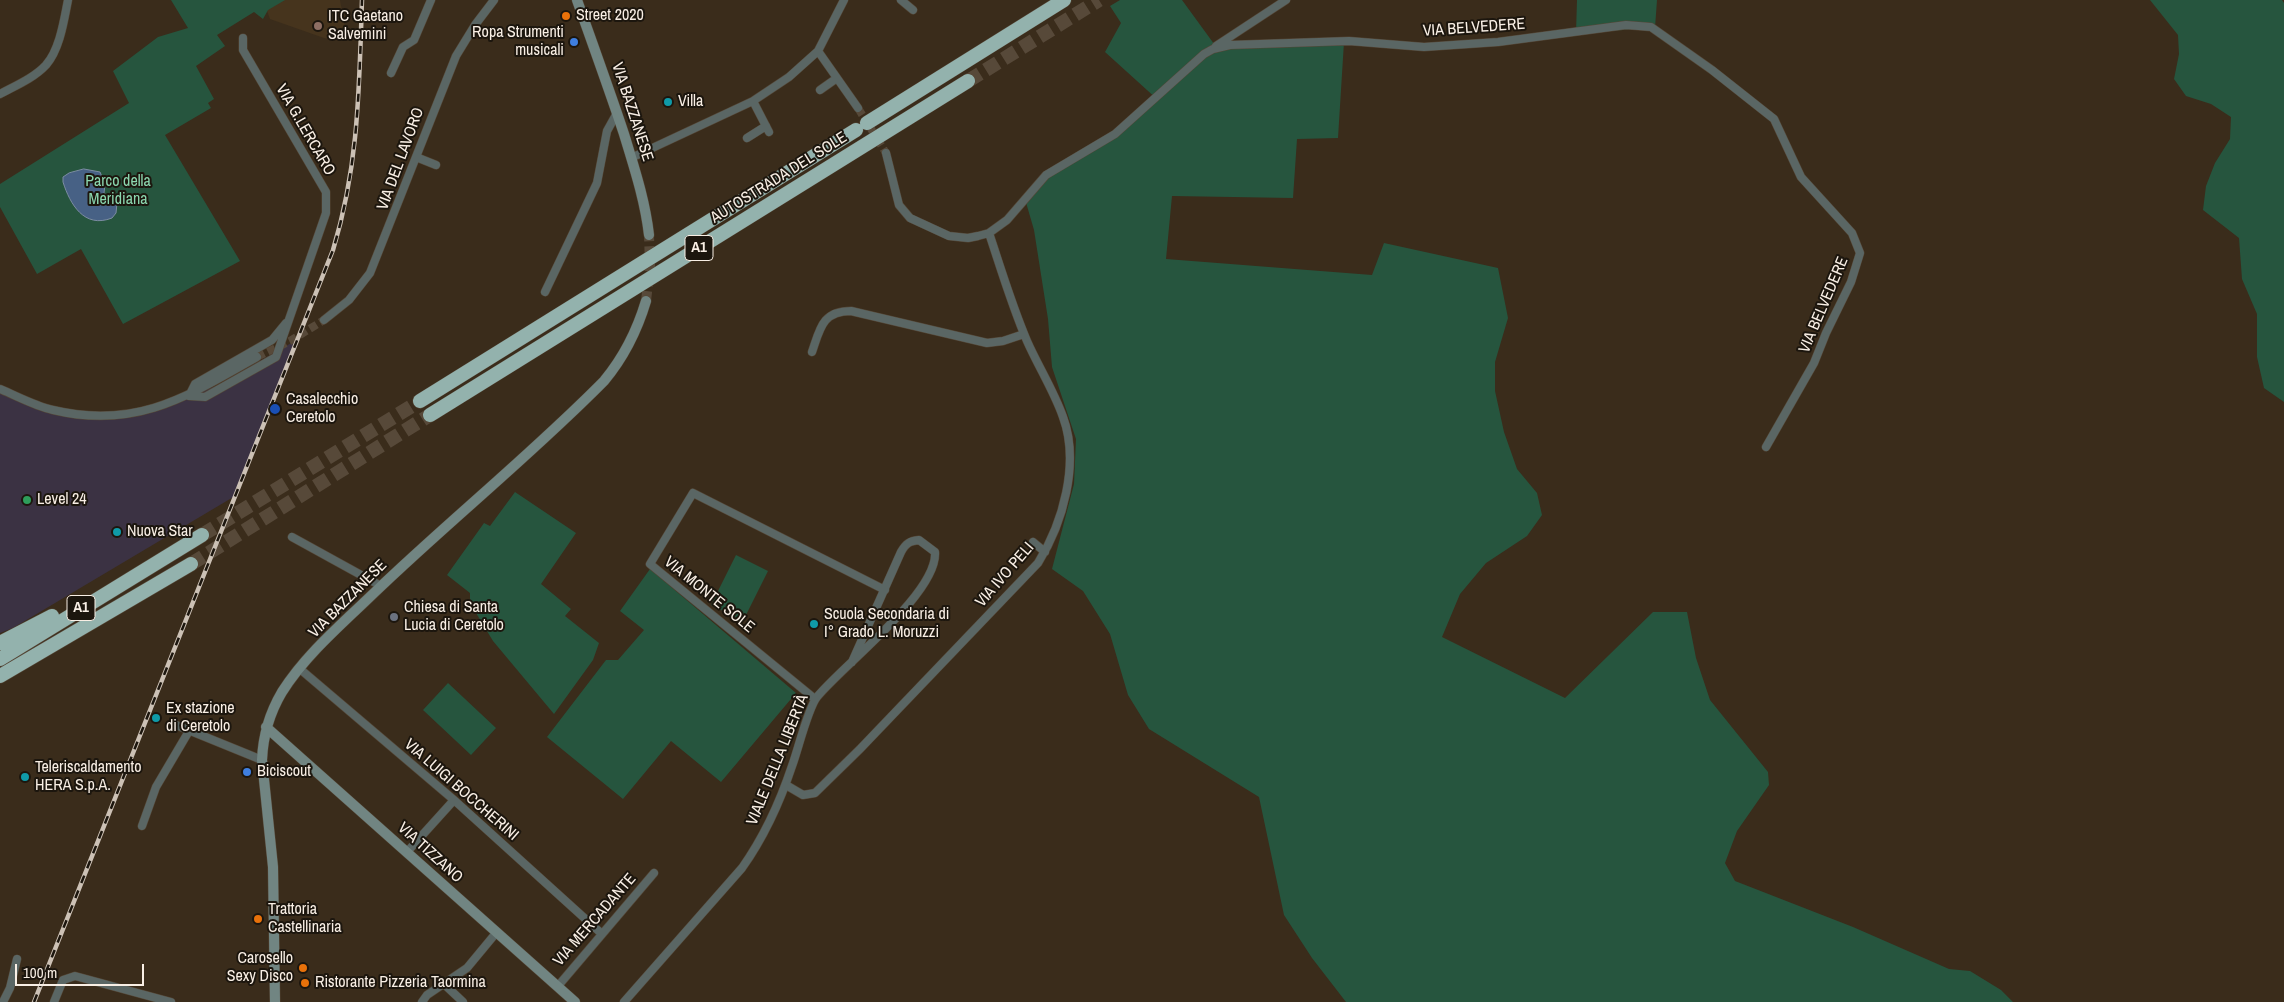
<!DOCTYPE html>
<meta charset="utf-8">
<style>
body{margin:0}
#map{position:relative;width:2284px;height:1002px;overflow:hidden;background:#3a2c1b;font-family:"Archivo Narrow",sans-serif}
canvas{display:block}
.scale{position:absolute;left:15px;top:964px;width:129px;height:22px;box-sizing:border-box;border:2px solid #f9efe5;border-top:0;padding-left:6px;font-size:15px;line-height:18px;white-space:nowrap;color:#f9efe5;-webkit-text-stroke:4px #1c160e;paint-order:stroke}
</style>
<div id="map">
<canvas width="2284" height="1002"></canvas>
<div class="scale">100 m</div>
</div>
<script>
const ctx = document.querySelector('canvas').getContext('2d');
ctx.lineJoin = 'round';
function fill(path, color) {
  ctx.fillStyle = color;
  ctx.fill(path, 'evenodd');
}
function trace(path, color, width, dash) {
  ctx.strokeStyle = color;
  ctx.lineWidth = width;
  ctx.lineCap = dash ? 'butt' : 'round';
  ctx.setLineDash(dash || []);
  ctx.stroke(path);
}
function label(font, color, halo, rows, align = 'center') {
  ctx.font = font + ' "Archivo Narrow",sans-serif';
  ctx.lineWidth = 4;
  ctx.setLineDash([]);
  ctx.textBaseline = 'middle';
  ctx.strokeStyle = halo;
  ctx.fillStyle = color;
  for (const [text, x, y, turn = 0] of rows) {
    ctx.save();
    ctx.translate(x, y);
    ctx.rotate((+turn || 0) * Math.PI / 180);
    ctx.textAlign = isNaN(turn) ? turn : align;
    if (halo) ctx.strokeText(text, 0, 0);
    ctx.fillText(text, 0, 0);
    ctx.restore();
  }
}
const built = new Path2D(`
 M263,0H340L346,34L336,40L324,38L270,19Z`);
const industrial = new Path2D(`
 M300,338L235,496L13,628L0,633V389L61,414L106,420L162,406L216,386Z`);
const green = new Path2D(`
 M171,0H285L268,10L263,19L254,12L217,35L225,46L196,66L214,99L208,103L211,108L165,135L240,261L123,324L81,249L37,274L0,207V184L129,103L113,71L158,37L188,28Z
 M1120,0H1182L1217,48L1344,42L1338,138L1297,139L1293,198L1172,196L1166,259L1372,275L1384,243L1498,268L1508,318L1495,362V391L1504,432L1517,469L1537,493L1542,515L1527,536L1486,563L1460,594L1442,637L1565,698L1653,612H1687L1696,658L1710,700L1768,772L1769,785L1737,831L1725,863L1735,881L1853,927L1949,969L1970,971L2001,990L2013,1002H1346L1312,958L1284,915L1259,797L1149,729L1128,695L1110,634L1083,591L1052,569L1074,484L1076,439L1052,367L1048,319L1034,230L1025,199L1045,175L1118,135L1158,100L1105,52L1121,23L1110,6Z
 M1577,0H1657L1655,28L1576,33Z
 M2150,0H2282L2284,3V402L2264,388L2257,357V314L2242,279L2239,238L2203,210L2206,186L2215,163L2230,139L2231,117L2211,104L2186,96L2174,79L2179,54L2178,35Z
 M515,492L576,533L541,584L571,609L565,616L599,643L593,660L554,714L493,641L470,603V593L447,575L484,523L490,526Z
 M736,555L768,571L743,621L711,605Z
 M650,569L796,693L721,782L671,741L623,799L547,737L606,660H618L644,630L620,611Z
 M448,683L496,728L471,755L423,710Z`);
const water = new Path2D(`
 M84,169L100,172L105,184L104,193L117,203L116,213L112,218C84,229 70,204 63,182V177L69,173Z`);
const streetTunnel = new Path2D(`
 M858,108L886,153
 M257,357L290,341L324,320`);
const secondaryTunnel = new Path2D(`
 M646,301L650,266L649,235`);
const highwayTunnel = new Path2D(`
 M968,81L1099,0
 M202,535L420,401
 M191,564L430,415`);
const street = new Path2D(`
 M901,0L913,10
 M243,38V50L326,192V213L276,357L205,397L189,396L195,384L272,340L286,323
 M1216,46L1286,0
 M818,51L858,108
 M391,73L403,47L414,40L431,0
 M820,90L837,78
 M0,94C15,86 34,78 46,65C60,49 64,20 68,0
 M753,101L769,132
 M747,138L766,126
 M886,153L899,205L910,218L949,236L968,238L978,236L989,233L1007,220L1046,175L1115,134L1204,54L1213,49L1230,45L1349,41L1424,47L1498,42L1626,25L1651,27L1712,70L1774,119L1801,177L1852,233L1860,253L1851,282L1826,333L1814,363L1766,447
 M416,157L436,165
 M631,158L753,101L789,77L818,51L844,0
 M545,292L597,183L607,131L617,113
 M324,320L349,300L370,273L456,56L475,25L494,0
 M812,352C820,329 822,311 851,311L987,343L1003,341L1024,334
 M0,389C17,396 35,406 53,410C137,430 188,396 257,357
 M292,537L381,586
 M1033,542L1045,552
 M300,669L454,800L602,934
 M815,699L650,564L693,493L885,590
 M176,725L262,760
 M786,785L803,795L815,793L860,749L1038,563C1063,523 1080,463 1063,417C1054,391 1038,366 1027,341C1012,306 1001,269 989,233
 M142,826L156,787L189,731
 M407,852L454,800
 M444,984L463,1002
 M558,986L654,873
 M3,1002L10,988L17,959
 M54,1002L63,980L75,976L171,1002
 M422,1002L427,995L467,968L496,933
 M624,1002L742,868C764,837 780,802 792,766C798,750 808,708 817,697C843,665 938,593 935,552L919,540C910,541 906,543 901,552L852,662`);
const secondary = new Path2D(`
 M577,0C593,45 609,89 624,134C634,167 645,200 649,235
 M266,727L575,1002
 M275,1002L273,867L262,760C263,735 269,714 282,692C306,654 343,623 375,592C450,520 531,455 604,381C624,357 637,331 646,301`);
const highway = new Path2D(`
 M867,123L1064,0
 M420,401L856,130
 M430,415L968,81
 M0,643L52,616
 M0,659L202,535
 M0,676L191,564`);
const rail = new Path2D(`
 M34,1002L333,250C359,164 359,89 362,0`);
const markers = [
 [566,16,5,"#e8710a"],
 [318,26,5,"#8d6e63"],
 [574,42,5,"#3f7fe0"],
 [668,102,5,"#0f9aa8"],
 [275,409,6,"#1a4fb4"],
 [27,500,5,"#2e9e5b"],
 [117,532,5,"#0f9aa8"],
 [394,617,5,"#6b7280"],
 [814,624,5,"#0f9aa8"],
 [156,718,5,"#0f9aa8"],
 [247,772,5,"#3f7fe0"],
 [25,777,5,"#0f9aa8"],
 [258,919,5,"#e8710a"],
 [303,968,5,"#e8710a"],
 [305,983,5,"#e8710a"]
];
const shields = [
 [699,248,28],
 [81,608,28]
];
const shieldNames = [
 ["A1",699,248],
 ["A1",81,608]
];
const poiNames = [
 ["Street 2020",576,16],
 ["ITC Gaetano",328,17],
 ["Salvemini",328,35],
 ["Ropa Strumenti",564,33,"right"],
 ["musicali",564,51,"right"],
 ["Villa",678,102],
 ["Casalecchio",286,400],
 ["Ceretolo",286,418],
 ["Level 24",37,500],
 ["Nuova Star",127,532],
 ["Chiesa di Santa",404,608],
 ["Lucia di Ceretolo",404,626],
 ["Scuola Secondaria di",824,615],
 ["I° Grado L. Moruzzi",824,633],
 ["Ex stazione",166,709],
 ["di Ceretolo",166,727],
 ["Teleriscaldamento",35,768],
 ["HERA S.p.A.",35,786],
 ["Biciscout",257,772],
 ["Trattoria",268,910],
 ["Castellinaria",268,928],
 ["Carosello",293,959,"right"],
 ["Sexy Disco",293,977,"right"],
 ["Ristorante Pizzeria Taormina",315,983]
];
const streetNames = [
 ["VIA BELVEDERE",1474,28,-4],
 ["VIA BAZZANESE",632,112,72],
 ["VIA G.LERCARO",305,130,60],
 ["VIA DEL LAVORO",401,159,-70],
 ["AUTOSTRADA DEL SOLE",779,178,-32],
 ["VIA BELVEDERE",1824,305,-67],
 ["VIA IVO PELI",1005,575,-49],
 ["VIA MONTE SOLE",709,595,39],
 ["VIA BAZZANESE",348,599,-45],
 ["VIALE DELLA LIBERTÀ",778,760,-68],
 ["VIA LUIGI BOCCHERINI",461,790,41],
 ["VIA TIZZANO",430,853,42],
 ["VIA MERCADANTE",595,920,-49]
];
const parkNames = [
 ["Parco della",118,182],
 ["Meridiana",118,200]
];
fill(built, '#46341d');
fill(industrial, '#3b3243');
fill(green, '#26553e');
fill(water, '#476185');
trace(water, '#7c8ca2', 1);
trace(streetTunnel, '#574939', 8, [8, 4]);
trace(secondaryTunnel, '#574939', 10, [10, 5]);
trace(highwayTunnel, '#574939', 14, [14, 7]);
trace(street, '#554737', 9);
trace(secondary, '#554737', 11);
trace(highway, '#554737', 15);
trace(street, '#5a6664', 8);
trace(secondary, '#718582', 10);
trace(highway, '#93b2ad', 14);
trace(rail, '#ccc1b5', 4.5);
trace(rail, '#1c160e', 2.5, [8]);
for (const [x, y, r, color] of markers) {
  const dot = new Path2D();
  dot.arc(x, y, r, 0, 2 * Math.PI);
  ctx.fillStyle = color;
  ctx.fill(dot);
  trace(dot, '#1c160e', 2);
}
for (const [x, y, w] of shields) {
  const box = new Path2D();
  box.roundRect(x - w / 2, y - 12.5, w, 25, 4);
  ctx.fillStyle = '#1c160e';
  ctx.fill(box);
  trace(box, '#f9efe5', 1);
}
label('bold 15px', '#f9efe5', null, shieldNames);
label('16px', '#f9efe5', '#1c160e', poiNames, 'left');
label('16px', '#f9efe5', '#1c160e', streetNames);
label('16px', '#8cd8b0', '#1c160e', parkNames);
</script>
